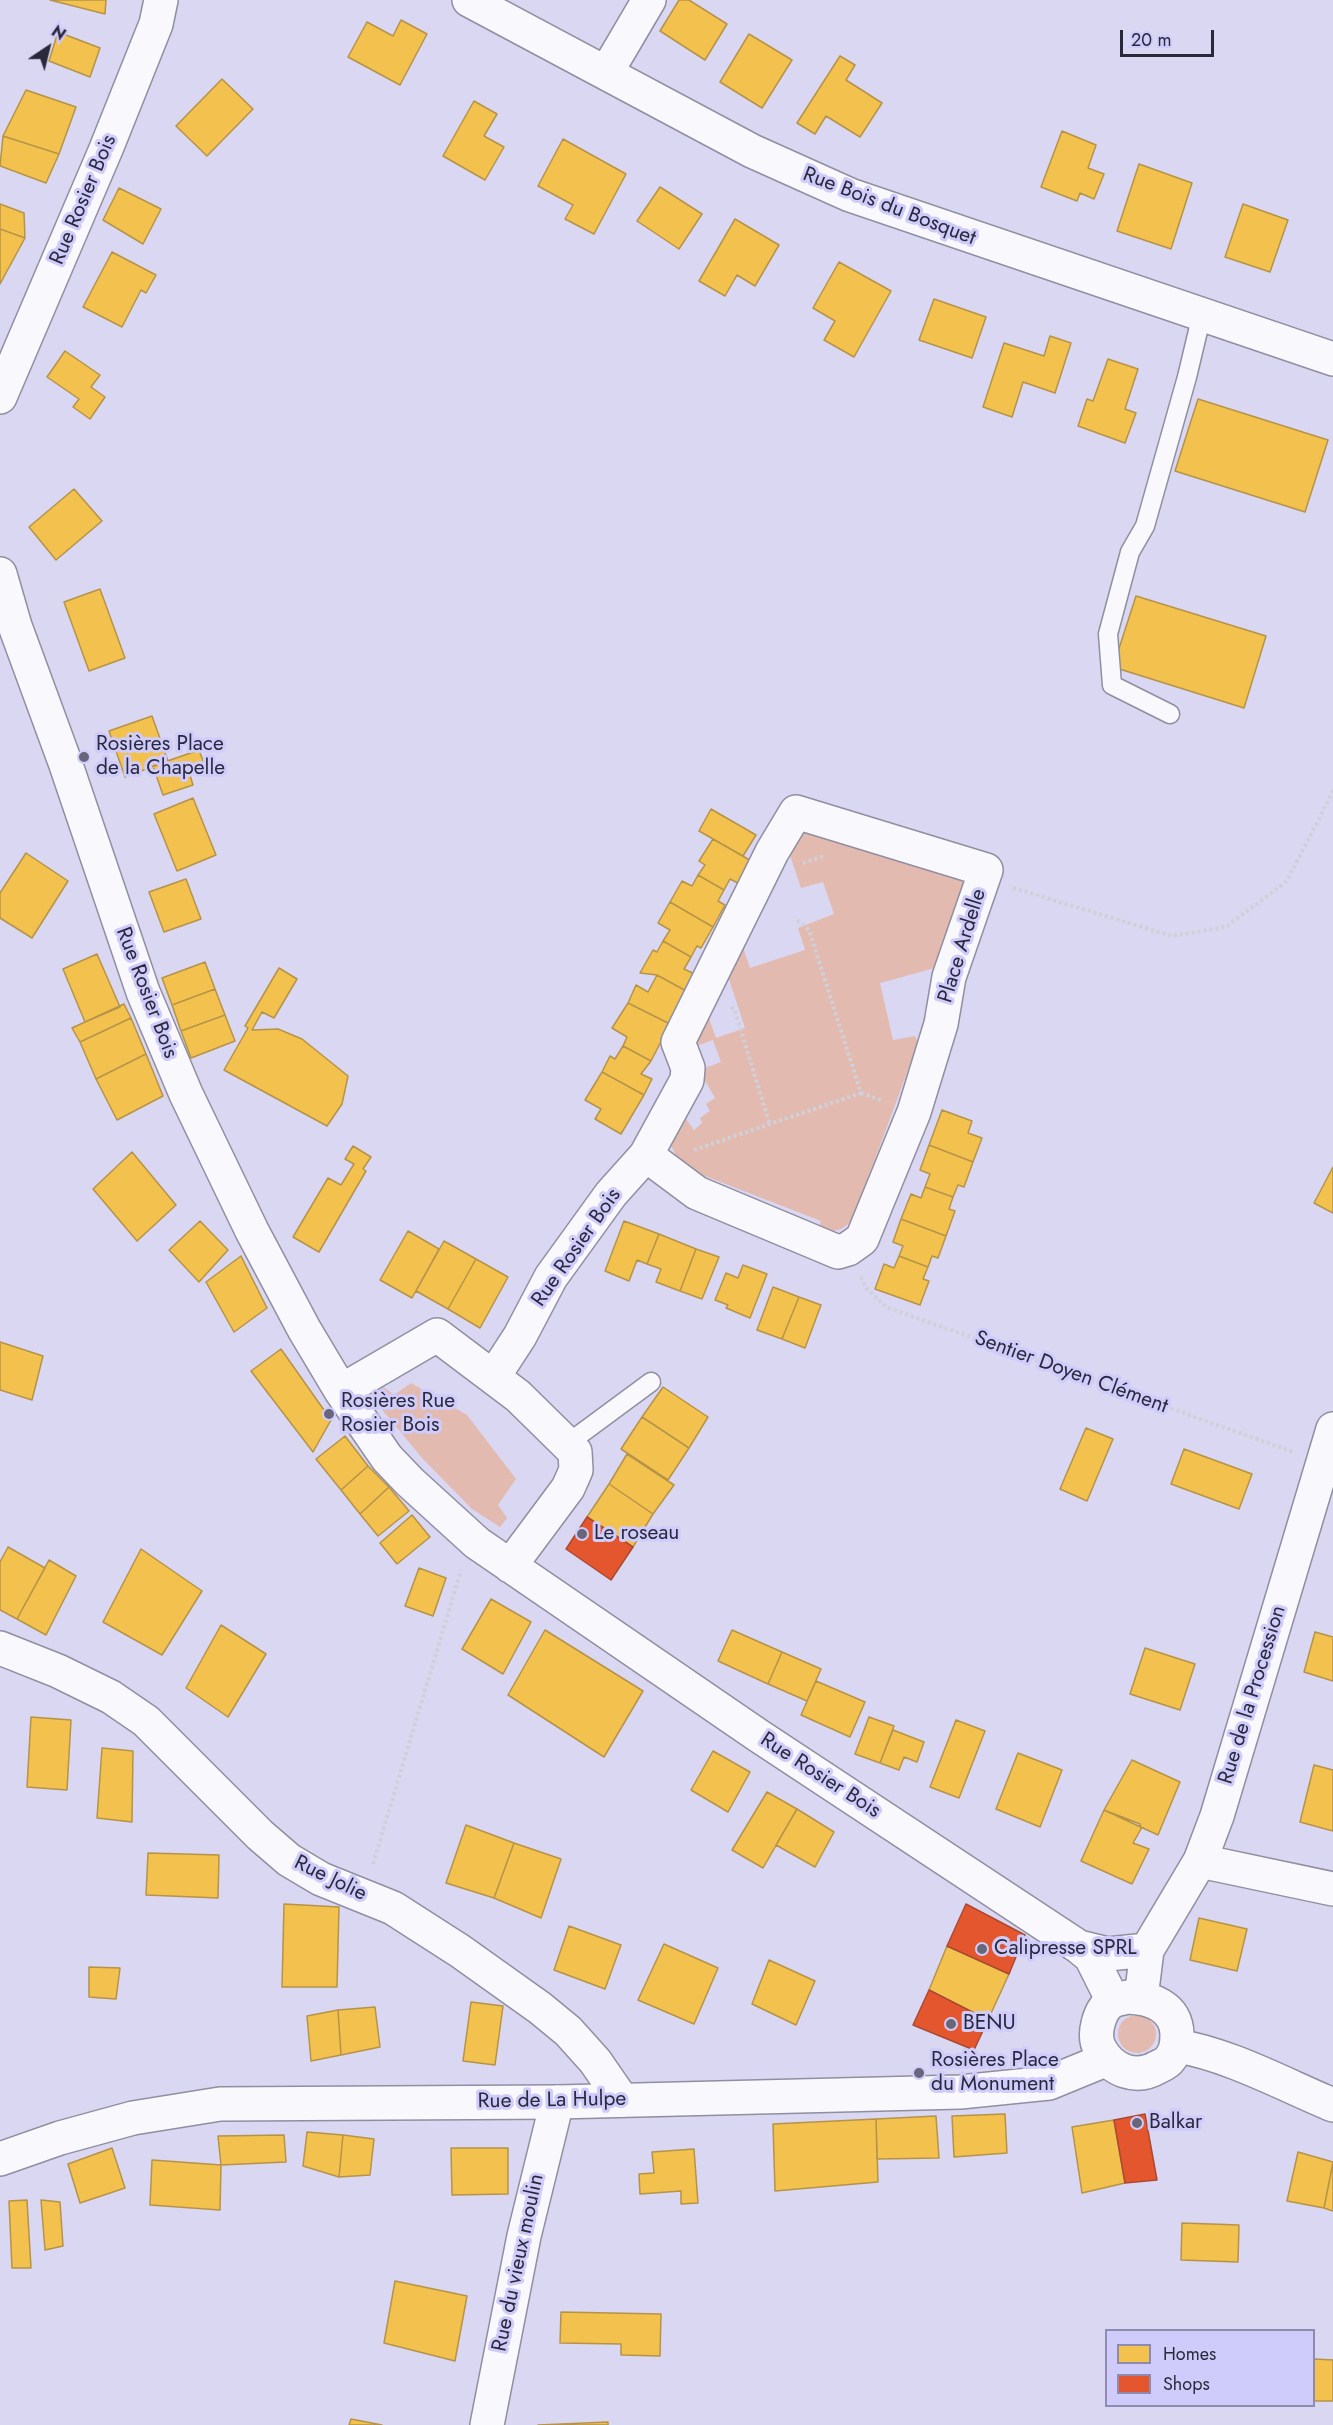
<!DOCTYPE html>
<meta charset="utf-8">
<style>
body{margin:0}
#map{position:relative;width:1333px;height:2425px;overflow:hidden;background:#d9d7f1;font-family:Jost,sans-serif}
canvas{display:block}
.legend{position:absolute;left:1105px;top:2329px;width:210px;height:78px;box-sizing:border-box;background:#cfccfc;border:2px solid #8d8baf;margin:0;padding:8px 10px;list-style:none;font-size:18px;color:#2a293b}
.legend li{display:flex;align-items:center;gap:12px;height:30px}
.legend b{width:30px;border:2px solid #8d8baf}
.north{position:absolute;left:18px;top:18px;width:60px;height:60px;-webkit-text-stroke:4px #cfccfc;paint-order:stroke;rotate:35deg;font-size:16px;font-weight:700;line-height:24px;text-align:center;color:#2a293b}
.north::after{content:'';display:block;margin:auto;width:21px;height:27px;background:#2a293b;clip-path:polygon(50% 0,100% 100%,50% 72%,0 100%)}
.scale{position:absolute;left:1120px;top:30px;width:94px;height:27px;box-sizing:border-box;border:3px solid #2a293b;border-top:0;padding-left:8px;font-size:18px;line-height:21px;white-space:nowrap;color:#2a293b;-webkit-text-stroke:4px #cfccfc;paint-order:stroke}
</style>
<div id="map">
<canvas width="1333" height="2425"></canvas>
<ul class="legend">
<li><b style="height:16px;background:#f2c14e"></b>Homes</li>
<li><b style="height:16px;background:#e4572e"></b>Shops</li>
</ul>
<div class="north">N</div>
<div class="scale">20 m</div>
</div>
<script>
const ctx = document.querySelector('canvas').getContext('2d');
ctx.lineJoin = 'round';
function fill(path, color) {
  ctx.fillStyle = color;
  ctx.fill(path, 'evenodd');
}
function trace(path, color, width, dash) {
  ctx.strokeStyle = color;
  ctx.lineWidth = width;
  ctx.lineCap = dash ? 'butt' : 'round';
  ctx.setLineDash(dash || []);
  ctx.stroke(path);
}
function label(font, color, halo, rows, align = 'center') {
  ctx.font = font + ' Jost,sans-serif';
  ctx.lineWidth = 6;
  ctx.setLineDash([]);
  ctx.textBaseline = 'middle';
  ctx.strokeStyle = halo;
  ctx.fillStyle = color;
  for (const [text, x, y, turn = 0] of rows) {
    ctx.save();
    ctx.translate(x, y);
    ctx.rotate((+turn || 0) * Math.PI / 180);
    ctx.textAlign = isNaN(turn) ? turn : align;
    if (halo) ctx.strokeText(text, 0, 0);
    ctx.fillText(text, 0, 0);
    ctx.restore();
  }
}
const green = new Path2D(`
 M802,825L975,875L942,966L880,983L893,1040L915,1036L918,1043L853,1218C843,1232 834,1232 818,1230L821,1221L682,1167L666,1136L680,1111L694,1130L702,1123L700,1118L710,1111L706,1104L715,1098L700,1072L702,1069L721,1062L713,1040L694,1047L698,1020L709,1018L716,1038L745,1028L725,967L742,945L750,968L805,950L798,928L834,914L823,882L801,888L787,846Z
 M411,1383L467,1415L516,1479L498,1505L507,1518L500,1527L472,1509L423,1459L369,1394L381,1385L394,1395Z
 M1118 2034a19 19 0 1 1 38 0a19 19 0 1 1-38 0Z`);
const homes = new Path2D(`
 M50,0H106L105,14Z
 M679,0H689L727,24L705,60L660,31Z
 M401,20L427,34L400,85L348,57L367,22L393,36Z
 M58,32L100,48L90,77L49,61Z
 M749,34L792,60L762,108L720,82Z
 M840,56L855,65L846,80L882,103L860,137L826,116L815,134L797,123Z
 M222,79L253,109L207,156L176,126Z
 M26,90L76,107L59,154L3,136Z
 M474,101L497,114L484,136L504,147L485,180L443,156Z
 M1062,131L1096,145L1088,168L1104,174L1094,199L1080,193L1077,201L1041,187Z
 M3,136L59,154L46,183L0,166Z
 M563,139L626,174L594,234L565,219L573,205L538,186Z
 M1139,164L1192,183L1171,249L1117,231Z
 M660,187L702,214L679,249L637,221Z
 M119,188L161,209L143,244L103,220Z
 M0,204L24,213L25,238L0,229Z
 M1243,204L1288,220L1270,272L1225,257Z
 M735,219L779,245L755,286L737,275L725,296L699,281Z
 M0,229L25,238L0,284Z
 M112,252L156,275L146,293L141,290L122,327L83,307Z
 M839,262L891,291L854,357L824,340L835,321L813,308Z
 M934,299L986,317L972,358L919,340Z
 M1050,336L1071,343L1055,393L1023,382L1012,417L983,407L1004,343L1044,356Z
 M65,351L100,375L91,387L105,397L90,419L73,407L79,399L47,377Z
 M1108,359L1138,369L1125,409L1136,413L1125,443L1078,426L1087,399L1093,401Z
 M1198,399L1328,440L1305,512L1175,471Z
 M74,489L102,521L56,560L29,527Z
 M100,589L125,658L89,671L64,602Z
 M1136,596L1266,636L1244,708L1113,667Z
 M152,716L168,761L125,777L109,731Z
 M199,750L205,766L189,772L193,785L163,795L153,766Z
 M193,798L216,855L177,871L154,814Z
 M711,809L756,835L743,856L699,831Z
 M713,839L753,862L740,884L730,879L724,890L698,875L705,865L699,861Z
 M26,853L68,881L32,938L0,918V893Z
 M698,875L724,890L718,901L725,905L713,927L670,902L682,881L692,886Z
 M186,879L201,919L164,932L149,892Z
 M670,902L713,927L701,948L697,946L691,957L663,941L670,930L658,923Z
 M663,941L691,957L684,969L697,975L688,992L657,975L640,973L653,950L657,952Z
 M97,954L120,1007L85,1022L63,969Z
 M205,962L215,989L172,1005L162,978Z
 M279,968L297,979L274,1018L262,1012L252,1030L278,1029L302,1039L348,1076L342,1104L327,1126L224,1070L248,1028L245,1026Z
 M657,975L688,992L670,1024L628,1003L636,985L648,992Z
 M215,989L225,1015L181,1031L172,1005Z
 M628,1003L670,1024L651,1061L623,1046L627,1037L612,1028Z
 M124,1004L131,1018L80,1042L72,1028Z
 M225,1015L235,1041L191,1058L181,1031Z
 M131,1018L146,1054L96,1079L80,1042Z
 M623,1046L651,1061L641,1074L652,1079L644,1095L602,1072L610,1056L615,1059Z
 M146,1054L163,1096L117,1120L96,1079Z
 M602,1072L644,1095L621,1134L595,1119L601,1109L585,1100Z
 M942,1110L972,1121L968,1133L982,1138L973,1162L929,1145Z
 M929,1145L973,1162L964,1187L958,1185L953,1197L925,1187L930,1174L920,1170Z
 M353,1146L371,1157L363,1169L366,1171L319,1252L293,1237L328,1178L341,1185L354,1164L345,1159Z
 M132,1152L176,1205L137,1241L93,1189Z
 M1333,1167V1213L1314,1203Z
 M925,1187L953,1197L949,1209L955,1211L946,1236L901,1219L911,1194L921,1198Z
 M901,1219L946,1236L938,1258L932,1256L928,1267L899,1256L903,1246L893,1242Z
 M200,1221L228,1250L199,1282L169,1250Z
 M624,1221L659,1234L647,1264L637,1260L629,1281L605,1271Z
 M408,1231L439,1249L412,1298L380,1280Z
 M659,1234L696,1249L680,1291L656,1282L661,1269L647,1264Z
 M444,1241L476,1259L448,1309L416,1291Z
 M696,1249L719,1257L702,1299L680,1291Z
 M241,1256L267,1308L234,1332L206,1282Z
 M899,1256L928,1267L923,1279L929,1281L920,1305L875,1289L884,1264L894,1268Z
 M476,1259L508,1277L480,1328L448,1309Z
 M743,1265L767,1274L750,1318L726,1308L728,1305L715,1300L726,1273L738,1278Z
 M773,1287L799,1297L782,1339L757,1330Z
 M799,1297L821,1305L805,1348L782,1339Z
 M0,1342L43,1356L32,1400L0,1390Z
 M281,1349L331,1420L313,1452L251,1371Z
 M663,1387L708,1417L689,1448L642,1417Z
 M642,1417L689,1448L668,1480L621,1449Z
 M1086,1428L1113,1439L1087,1501L1060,1489Z
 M345,1436L368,1466L341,1490L316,1459Z
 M1184,1449L1252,1474L1239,1509L1171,1484Z
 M627,1454L674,1485L653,1514L609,1484Z
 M368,1466L389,1487L360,1514L341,1490Z
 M609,1484L653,1514L633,1547L587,1517Z
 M389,1487L409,1511L378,1536L360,1514Z
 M412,1515L430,1537L397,1564L380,1543Z
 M8,1547L45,1568L17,1619L0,1610V1562Z
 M141,1549L202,1591L162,1655L103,1622Z
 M49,1560L76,1576L46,1635L17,1619Z
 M419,1568L446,1578L433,1616L405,1606Z
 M491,1599L531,1622L503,1674L462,1649Z
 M221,1625L266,1654L228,1717L186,1688Z
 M545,1630L643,1691L604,1757L508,1695Z
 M732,1630L782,1652L768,1684L718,1661Z
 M1315,1632L1333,1637V1681L1304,1672Z
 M1145,1648L1195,1664L1180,1710L1130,1694Z
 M782,1652L821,1669L807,1701L768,1684Z
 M816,1681L865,1702L850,1737L801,1715Z
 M31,1717L71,1720L67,1790L27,1787Z
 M869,1717L894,1726L880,1763L855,1754Z
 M956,1720L985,1731L959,1798L930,1787Z
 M893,1730L924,1742L917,1762L904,1757L899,1770L880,1763Z
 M102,1748L133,1751L132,1822L97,1818Z
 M713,1751L750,1772L728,1812L691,1790Z
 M1018,1753L1062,1770L1040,1827L996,1809Z
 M1132,1760L1180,1782L1158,1835L1104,1810Z
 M1314,1765L1333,1770V1831L1300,1822Z
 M767,1792L797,1809L763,1868L732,1850Z
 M797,1809L834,1832L815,1867L776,1845Z
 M1104,1810L1140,1824L1141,1829L1133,1843L1149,1849L1132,1884L1081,1861Z
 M466,1825L514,1843L494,1898L446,1883Z
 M514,1843L561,1859L541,1918L494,1898Z
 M148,1853L219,1855L218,1898L146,1895Z
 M284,1904L339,1907L337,1987H282Z
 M1199,1918L1247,1929L1237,1971L1190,1960Z
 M569,1926L621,1945L605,1989L554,1970Z
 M664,1944L718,1968L694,2024L638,2000Z
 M947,1946L1009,1974L988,2020L929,1990Z
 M769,1960L815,1981L796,2025L752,2004Z
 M89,1967L120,1968L116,1999L89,1997Z
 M471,2002L503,2006L495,2065L463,2061Z
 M375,2007L380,2047L341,2055L338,2010Z
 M338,2010L341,2055L311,2061L307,2016Z
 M1005,2114L1007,2153L954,2157L952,2116Z
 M936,2116L939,2158L877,2159L876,2119Z
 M876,2119L878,2182L775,2191L773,2124Z
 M1114,2120L1125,2183L1082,2193L1072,2127Z
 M307,2132L343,2135L339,2177L303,2166Z
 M284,2135L286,2162L221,2165L218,2136Z
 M343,2135L374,2139L370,2175L339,2177Z
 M112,2148L125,2188L80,2203L68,2164Z
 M451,2148H508V2194L452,2195Z
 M694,2149L698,2203L681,2204V2191L640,2194L639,2174L654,2173L652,2152Z
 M1298,2152L1333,2162L1324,2208L1287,2201Z
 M152,2160L221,2165L220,2210L150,2205Z
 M1333,2163V2211L1324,2208Z
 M27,2200L31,2268H12L9,2201Z
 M41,2200L60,2202L63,2246L45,2250Z
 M1182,2223L1239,2225L1238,2262L1181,2260Z
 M395,2281L467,2296L455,2361L384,2343Z
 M561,2312L661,2314L660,2356L621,2355V2344L560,2343Z
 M1314,2359L1333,2360V2401H1314Z
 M351,2419L382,2425H349Z
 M608,2422V2425H538Z`);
const shops = new Path2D(`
 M587,1517L633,1547L611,1580L566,1549Z
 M966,1904L1025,1935L1009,1974L947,1946Z
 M929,1990L988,2020L974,2050L913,2025Z
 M1145,2114L1157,2180L1125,2183L1114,2120Z`);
const path = new Path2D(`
 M803,863L824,856
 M1013,888L1172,936L1226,927L1287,881L1333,791
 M731,1008H734L770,1125
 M861,1093L883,1101
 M694,1150L861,1093L809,930L796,919
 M861,1277L866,1288L886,1307L1293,1452
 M373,1864L461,1570`);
const lane = new Path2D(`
 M1170,714L1112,685L1108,634L1130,552L1145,526L1187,377L1202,314
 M567,1444L651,1382`);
const street = new Path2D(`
 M469,0L752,151L850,195L1333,359
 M606,73L649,0
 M0,397L106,149L156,24L161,0
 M0,574L15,626L65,762L143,992L186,1094L252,1231L304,1329L341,1391L387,1458L410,1482L477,1543L759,1736L1079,1947L1091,1957L1113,2001
 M494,1376L520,1336L551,1277L611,1194L646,1155L687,1080L688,1068L678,1042L772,852L796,812L986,870L949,977L941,1024L914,1112L862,1239L848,1249L838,1252L697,1193L646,1155
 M341,1391L437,1335L518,1396L575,1452L576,1470L568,1488L510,1566
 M0,1648L58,1671L111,1697L146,1721L260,1835L289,1860L321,1879L393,1908L460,1951L540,2008L568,2031L595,2061L622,2100
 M1200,1861L1333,1889
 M1079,1947L1108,1954L1147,1950
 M1141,1998L1147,1950L1200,1861L1217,1816L1333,1429
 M487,2425L524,2236L557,2102`);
const secondary = new Path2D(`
 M1128,1997C1151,1998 1176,2006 1177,2034C1177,2044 1176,2052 1169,2060C1167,2063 1162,2065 1158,2067C1136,2080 1112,2071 1100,2049C1092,2035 1099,2008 1114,2000C1118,1999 1124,1998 1128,1997Z
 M1177,2046C1228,2054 1285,2085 1333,2105
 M0,2159L60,2138L133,2118L220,2104L557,2102L960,2092L1049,2083L1105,2060`);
const markers = [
 [84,757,6,"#67667b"],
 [329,1414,6,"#67667b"],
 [582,1534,6,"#67667b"],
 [982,1949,6,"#67667b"],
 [951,2024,6,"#67667b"],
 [919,2073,6,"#67667b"],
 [1137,2123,6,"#67667b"]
];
const streetNames = [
 ["Rue Rosier Bois",84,200,-67],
 ["Rue Bois du Bosquet",889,207,21],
 ["Place Ardelle",963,946,-73],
 ["Rue Rosier Bois",146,993,69],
 ["Rue Rosier Bois",577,1248,-55],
 ["Sentier Doyen Clément",1071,1373,20],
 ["Rue de la Procession",1253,1695,-73],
 ["Rue Rosier Bois",820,1776,33],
 ["Rue Jolie",330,1879,26],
 ["Rue de La Hulpe",552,2101,-1],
 ["Rue du vieux moulin",519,2263,-78]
];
const poiNames = [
 ["Rosières Place",96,745],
 ["de la Chapelle",96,769],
 ["Rosières Rue",341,1402],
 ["Rosier Bois",341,1426],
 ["Le roseau",594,1534],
 ["Calipresse SPRL",994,1949],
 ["BENU",963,2024],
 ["Rosières Place",931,2061],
 ["du Monument",931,2085],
 ["Balkar",1149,2123]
];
fill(green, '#e3bab0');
fill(homes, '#f2c14e');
trace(homes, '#b69348', 1.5);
fill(shops, '#e4572e');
trace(shops, '#ac4932', 1.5);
trace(lane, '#908ea1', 21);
trace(street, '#908ea1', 36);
trace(secondary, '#908ea1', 36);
trace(path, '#d0d0d8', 4, [3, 3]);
trace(lane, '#f9f9fd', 18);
trace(street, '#f9f9fd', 33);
trace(secondary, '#f9f9fd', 33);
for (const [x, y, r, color] of markers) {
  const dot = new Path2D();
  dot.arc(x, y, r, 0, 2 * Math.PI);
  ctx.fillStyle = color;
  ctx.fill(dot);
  trace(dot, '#cfccfc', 2);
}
label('21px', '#2a293b', '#cfccfc', streetNames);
label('21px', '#2a293b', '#cfccfc', poiNames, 'left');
</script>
